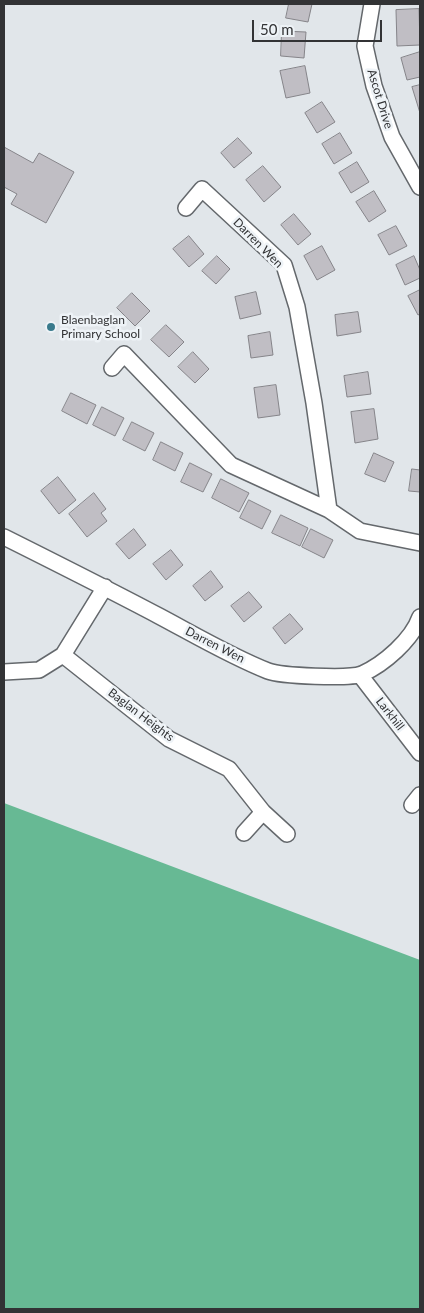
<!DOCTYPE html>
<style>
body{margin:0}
#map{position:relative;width:424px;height:1313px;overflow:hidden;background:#e1e6ea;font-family:Lato,sans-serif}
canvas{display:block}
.frame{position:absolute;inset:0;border:5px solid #323335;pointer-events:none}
.scale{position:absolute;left:252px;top:20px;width:130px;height:22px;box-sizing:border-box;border:2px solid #323335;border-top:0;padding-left:6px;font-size:15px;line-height:18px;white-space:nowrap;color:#323335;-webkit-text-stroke:4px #eef3f7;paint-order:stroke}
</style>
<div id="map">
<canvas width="424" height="1313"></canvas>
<div class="frame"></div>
<div class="scale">50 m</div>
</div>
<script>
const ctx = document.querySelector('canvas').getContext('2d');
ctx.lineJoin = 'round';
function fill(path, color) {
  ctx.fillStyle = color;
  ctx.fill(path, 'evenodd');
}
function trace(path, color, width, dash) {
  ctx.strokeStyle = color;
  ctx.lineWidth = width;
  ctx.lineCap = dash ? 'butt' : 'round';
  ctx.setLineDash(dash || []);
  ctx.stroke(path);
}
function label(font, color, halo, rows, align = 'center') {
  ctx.font = font + ' Lato,sans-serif';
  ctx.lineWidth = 5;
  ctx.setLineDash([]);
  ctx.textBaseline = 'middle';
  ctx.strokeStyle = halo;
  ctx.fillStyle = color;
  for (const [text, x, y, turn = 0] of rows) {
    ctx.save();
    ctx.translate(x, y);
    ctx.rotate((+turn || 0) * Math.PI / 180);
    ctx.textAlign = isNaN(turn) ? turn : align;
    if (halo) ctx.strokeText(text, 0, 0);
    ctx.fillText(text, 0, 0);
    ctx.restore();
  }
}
const forest = new Path2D(`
 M4,803L420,960V1309H4Z`);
const building = new Path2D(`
 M289,4H312L308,22L286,18Z
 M419,9L420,45L397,46L396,10Z
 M282,31L306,32L304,58L281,56Z
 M420,52V77L407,80L401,58Z
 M305,66L310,93L286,98L280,71Z
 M420,85V113L412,87Z
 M322,102L335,122L317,133L305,113Z
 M340,133L352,153L334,164L322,144Z
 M238,138L252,153L234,168L221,153Z
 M4,147L33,163L39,153L74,172L46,223L11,204L17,194L4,187Z
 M357,162L369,182L351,193L339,173Z
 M263,166L281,187L264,202L246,180Z
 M374,191L386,211L369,222L356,202Z
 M294,214L311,234L298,245L281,225Z
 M396,226L407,246L389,255L378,235Z
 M189,236L204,254L189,267L173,249Z
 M322,246L335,270L317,280L304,256Z
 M217,256L230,269L216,284L202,271Z
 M414,256L420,270V278L405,285L396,265Z
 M420,290V314L418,315L408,296Z
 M256,292L261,314L240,319L235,297Z
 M132,293L150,311L135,326L117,308Z
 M358,312L361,332L337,336L335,315Z
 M166,325L184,342L169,357L151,340Z
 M270,332L273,355L251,358L248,336Z
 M193,352L209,369L195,383L178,367Z
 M368,372L371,394L347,397L344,376Z
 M276,385L280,415L258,418L254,388Z
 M71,393L96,405L87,424L62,411Z
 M102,407L124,418L115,436L93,425Z
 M374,409L378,439L355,443L351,412Z
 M132,422L154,433L145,451L123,440Z
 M161,442L183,453L175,471L153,460Z
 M374,453L394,462L385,482L365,474Z
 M190,463L212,474L203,492L181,482Z
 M412,469L420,470V492L409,491Z
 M58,477L76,500L59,514L41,491Z
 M221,479L249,493L239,512L212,498Z
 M94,493L106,509L101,513L107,521L87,537L69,514Z
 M249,500L271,511L262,529L240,518Z
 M281,515L308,528L300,546L272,533Z
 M134,529L146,545L129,559L116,544Z
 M311,529L333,540L324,558L302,547Z
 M171,550L183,565L166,580L153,564Z
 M211,571L223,587L205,601L193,586Z
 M249,592L262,607L244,622L231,606Z
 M290,614L303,629L285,644L273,628Z`);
const minor = new Path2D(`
 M372,4L365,46L374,86L392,137L420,187
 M186,208L202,189L284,265L297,307L314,403L329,510
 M112,368L124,354L231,465L329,510L360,531L420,543
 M4,537C56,563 108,589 159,616C193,634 232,657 268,671C281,676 349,679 362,674C384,664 412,640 420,617
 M63,655L169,739L229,769L263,812L287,834
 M4,672L39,670L63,655L105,587
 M360,675L420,753
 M412,805L420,795
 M244,833L263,812`);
const markers = [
 [51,327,5,"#397a8c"]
];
const streetNames = [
 ["Ascot Drive",380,99,73],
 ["Darren Wen",258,243,45],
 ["Darren Wen",215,645,27],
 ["Larkhill",390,714,52],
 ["Baglan Heights",141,715,37]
];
const poiNames = [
 ["Blaenbaglan",61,320],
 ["Primary School",61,334]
];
fill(forest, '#67b994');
fill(building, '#c0bec4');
trace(building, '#858489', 1);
trace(minor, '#64686c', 18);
trace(minor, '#fff', 15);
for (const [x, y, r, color] of markers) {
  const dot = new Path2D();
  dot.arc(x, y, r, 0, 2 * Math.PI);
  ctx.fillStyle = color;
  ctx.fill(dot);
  trace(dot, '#eef3f7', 2);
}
label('12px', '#323335', '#eef3f7', streetNames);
label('12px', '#323335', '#eef3f7', poiNames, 'left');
</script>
